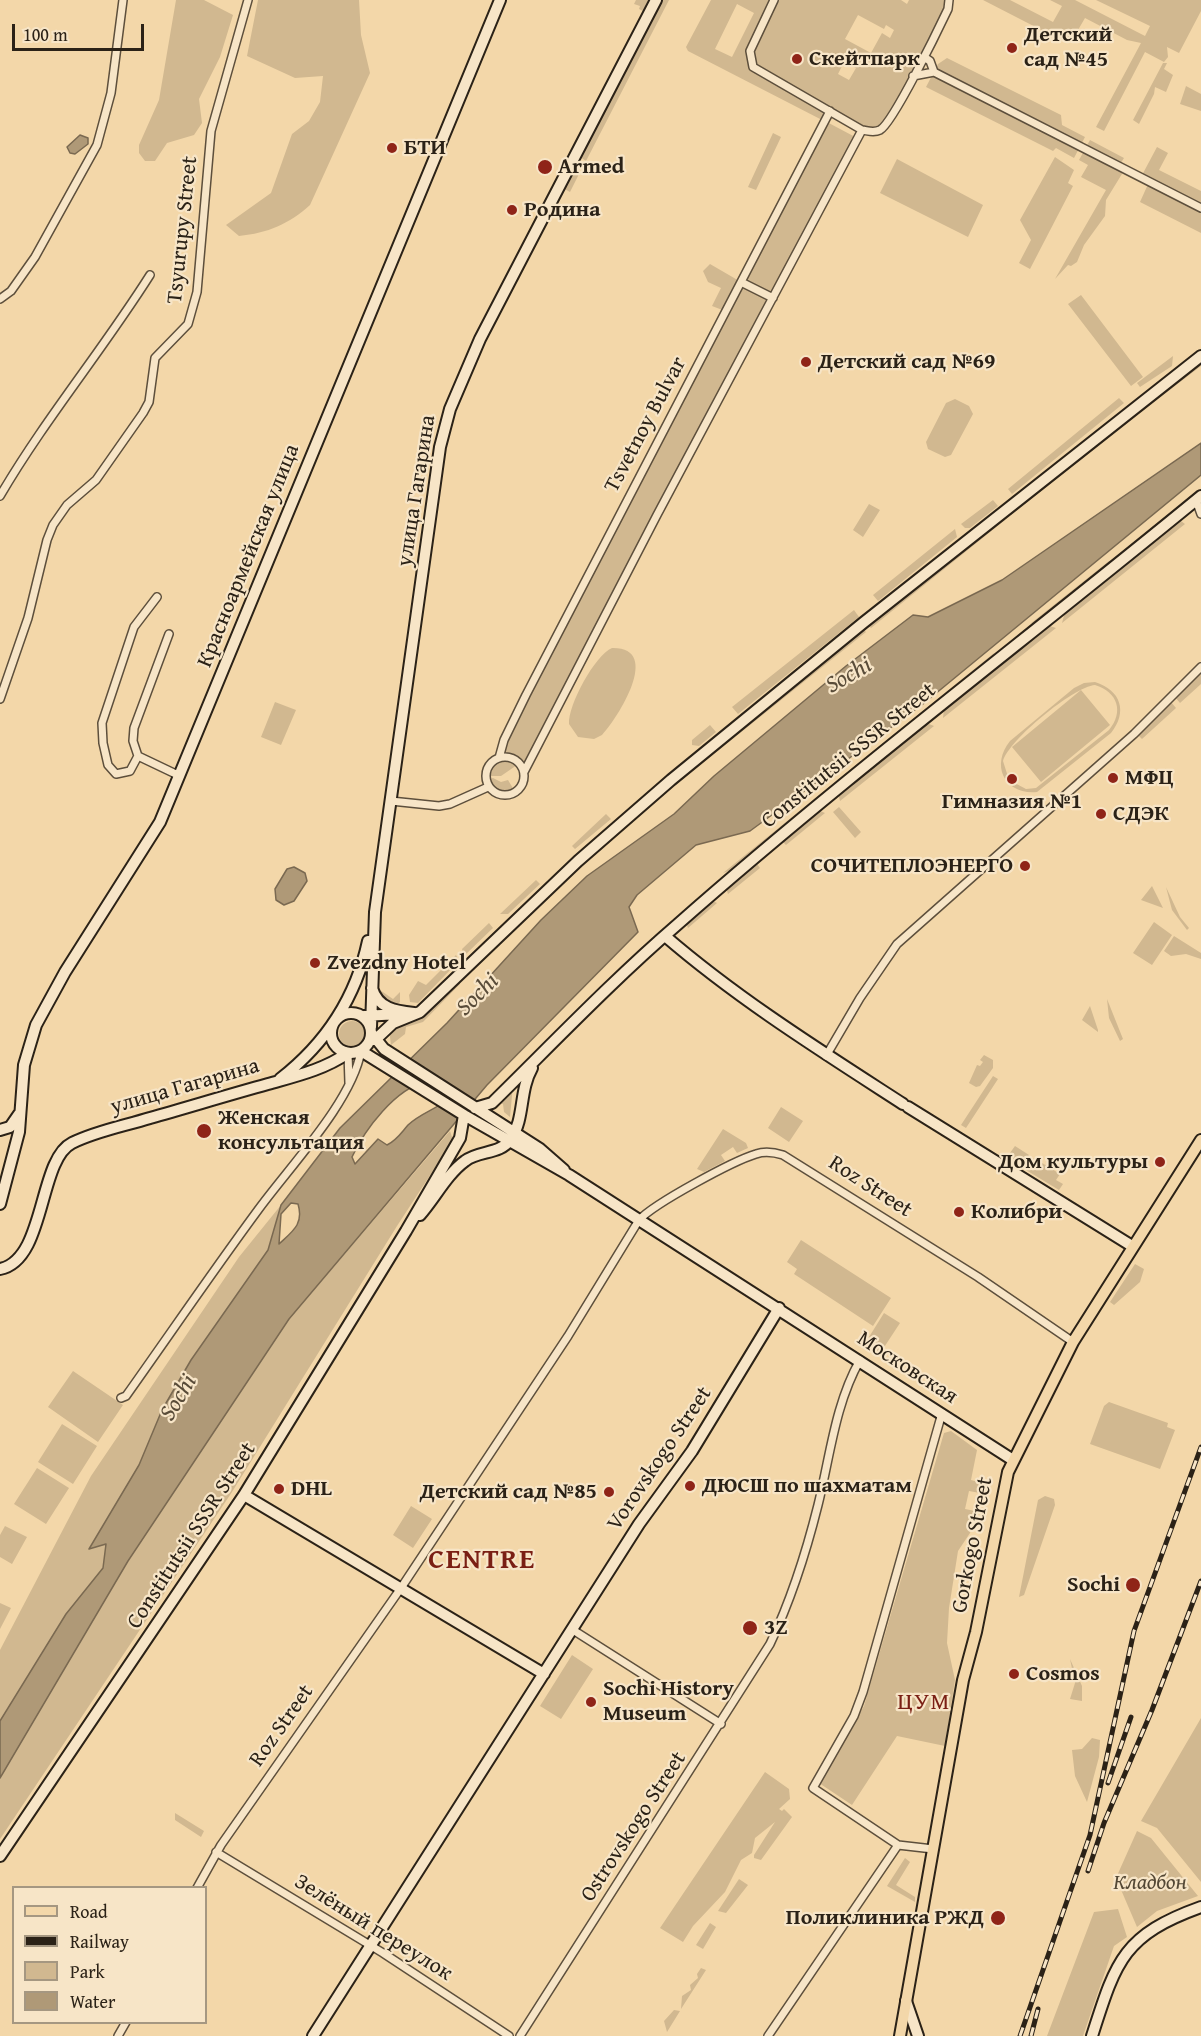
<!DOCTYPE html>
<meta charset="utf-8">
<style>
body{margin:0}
#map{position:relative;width:1201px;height:2036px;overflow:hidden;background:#f3d7a9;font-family:"Gentium Book Plus",serif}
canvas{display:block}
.legend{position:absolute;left:12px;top:1886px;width:195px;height:138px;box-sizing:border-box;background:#f7e5c7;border:2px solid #a59781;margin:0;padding:8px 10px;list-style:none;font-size:18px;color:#2b2217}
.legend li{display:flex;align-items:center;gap:12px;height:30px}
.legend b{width:30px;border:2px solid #a59781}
.scale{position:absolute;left:12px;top:24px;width:132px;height:27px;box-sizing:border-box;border:3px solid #2b2217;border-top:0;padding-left:8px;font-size:18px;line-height:21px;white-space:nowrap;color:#2b2217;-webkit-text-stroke:4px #f7e5c7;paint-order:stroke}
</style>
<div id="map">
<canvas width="1201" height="2036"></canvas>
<ul class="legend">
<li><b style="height:8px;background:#f3d7a9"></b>Road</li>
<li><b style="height:8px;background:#2b2217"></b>Railway</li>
<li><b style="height:16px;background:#d1b890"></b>Park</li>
<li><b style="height:16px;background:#af9977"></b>Water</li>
</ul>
<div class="scale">100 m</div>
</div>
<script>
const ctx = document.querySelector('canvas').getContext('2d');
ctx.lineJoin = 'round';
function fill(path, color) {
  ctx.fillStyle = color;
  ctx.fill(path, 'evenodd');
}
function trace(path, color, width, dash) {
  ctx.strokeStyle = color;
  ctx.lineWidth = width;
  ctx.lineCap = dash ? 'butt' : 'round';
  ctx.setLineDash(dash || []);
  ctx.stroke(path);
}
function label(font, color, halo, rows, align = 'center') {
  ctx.font = font + ' "Gentium Book Plus",serif';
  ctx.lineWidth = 4.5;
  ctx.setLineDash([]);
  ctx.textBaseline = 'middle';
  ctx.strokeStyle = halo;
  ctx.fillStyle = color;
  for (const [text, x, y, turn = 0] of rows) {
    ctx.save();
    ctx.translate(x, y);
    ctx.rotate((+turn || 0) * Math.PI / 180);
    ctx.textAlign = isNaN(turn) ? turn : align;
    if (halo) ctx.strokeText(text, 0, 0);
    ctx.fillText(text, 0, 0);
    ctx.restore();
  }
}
const green = new Path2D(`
 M176,0H204L233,15L220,57L199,99L202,123L194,135L167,143L155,161H145L139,153V145L159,100Z
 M258,0H359L361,35L370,73L310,205C289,224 268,233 239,236L226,225L271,193L292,134L309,121L320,102L323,76L295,78L247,56Z
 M636,0H669L586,161L576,154L649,14L639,9L640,6L634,4Z
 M711,0H901L907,4L909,0H949V3L885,126L872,132L831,111L825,121L857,138L524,772L515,759L499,758L501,751L725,311L712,306L721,288L708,282L703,271L710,264L741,282L824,121L688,51L686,47ZM737,4L754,13L732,57L715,49ZM858,15L884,29L886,25L894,30L890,38L882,33L871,53L845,39ZM844,62L856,68L849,80L838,74Z
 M983,0H1010L1053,22L1062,6L1050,0H1075L1145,36L1150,26L1096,0H1201V11L1179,53L1167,47L1168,57L1164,62L1145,52L1104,131L1096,127L1141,43L1127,40L1085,18L1071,42L1056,34L1053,36Z
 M947,58L1061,115L1062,125L1085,137L1074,158L1056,148L1053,151L926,87L938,64Z
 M1163,63H1167L1164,69L1173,75L1166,92L1155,87L1154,94L1139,124L1133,120Z
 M1186,86L1201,94V111L1180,104Z
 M773,133L781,137L756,190L748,187Z
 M1090,140L1124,158L1119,166L1125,169L1106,200L1105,216L1084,245L1077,262L1071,266L1068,265L1055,279L1106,190L1081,177L1088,165L1079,160Z
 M1157,147L1168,153L1159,170L1201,191V233L1140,202L1149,182L1141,177Z
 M1055,157L1074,170L1068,183L1073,186L1030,269L1019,263L1031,240L1020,220Z
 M897,159L983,205L968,237L880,193Z
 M568,169L579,174L570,192L559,186Z
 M1081,295L1143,377L1131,386L1068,304Z
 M1173,356L1172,366L1140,387L1137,383Z
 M1201,361V366L1141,412L1139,409Z
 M1119,398L1124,403L1012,494L1008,489Z
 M955,399L969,406L973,414L951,455L945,457L928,449L926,442L946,403Z
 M1125,420L1127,423L1011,515L1009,512Z
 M993,500L998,506L970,528H965L961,524Z
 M869,504L880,510L863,537L853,530Z
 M1003,518L1005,520L871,628L869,626Z
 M1181,521L1185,524L1062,623L1065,612Z
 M955,529L957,537L878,601L873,595Z
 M1109,561L1111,563L1037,621L1030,624Z
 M854,610L859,617L738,714L732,707Z
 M1050,626L1056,628L943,718L944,709Z
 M864,630L866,632L674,786L614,838L615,834L645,807Z
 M612,648C663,647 618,718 602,735L594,739L578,737L569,724C568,705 595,655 612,648Z
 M994,653L992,658L860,762L734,869L723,873Z
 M1201,673V684L1180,703L1175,697Z
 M1095,682C1121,690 1128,712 1111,733L1037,792C1005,795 990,766 1010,741L1074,688L1084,683ZM1095,685C1118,692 1124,712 1109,730L1036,788L1026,789L1009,780L1003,761C1009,740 1073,687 1095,685Z
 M1081,690L1110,725L1041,782L1012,747Z
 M275,702L296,710L281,745L261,737Z
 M1171,702L1176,708L1142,739L1137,734Z
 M929,724L934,726L840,801L838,793L921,727Z
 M710,725L716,732L699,746L692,745V740Z
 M499,761H509L517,765L501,776H489L491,768Z
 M493,778L501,782L508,780L514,790L499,792L489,779Z
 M839,807L861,832L855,838L833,812Z
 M818,810L825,813L786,845L781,840Z
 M606,814L611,819L575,849L572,846Z
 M755,861L760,868L728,894L726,888Z
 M536,880L540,884L508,914H500Z
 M1152,886L1163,908L1141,900Z
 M1166,887L1180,917L1189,928L1187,930L1172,910Z
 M713,901L717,903L688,928L686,923Z
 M1154,922L1172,935L1152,965L1133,953Z
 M489,923L493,928L464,956L462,949Z
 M1174,936L1201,953V959L1186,954L1171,956L1164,951Z
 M456,955L459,961L418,1003L410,1002L409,995L418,981L426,985Z
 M460,978V984L423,1022L406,1027L405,1034L391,1045L389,1029Z
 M377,988L393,999L400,992V1002C388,1010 382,998 377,988Z
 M1107,999L1123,1039L1120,1041L1109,1018Z
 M1090,1006L1098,1030V1032L1082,1020Z
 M339 1034a13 13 0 1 1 26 0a13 13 0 1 1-26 0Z
 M984,1055L993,1060V1068L980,1086L976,1087L969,1083L977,1065L980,1066L983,1062L980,1060Z
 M993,1076L998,1079L966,1128L961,1125Z
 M513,1085L510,1117L504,1112L503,1104L497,1103Z
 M781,1107L803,1121L789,1142L768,1128Z
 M723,1129L746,1143L748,1148L737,1153L733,1147L721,1155L725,1161L704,1172L697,1169Z
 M450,1131L453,1140L397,1226L232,1492L0,1839V1778L128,1561L289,1319Z
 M1015,1146L1029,1155L1021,1166L1007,1157Z
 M1034,1158L1060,1174L1056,1180L1063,1184L1059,1190L1026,1170Z
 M281,1205L268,1250L191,1360L162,1410L139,1465L90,1548L106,1543L103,1568L66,1614L0,1721V1650L91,1476L239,1257Z
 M801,1240L891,1298L873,1326L794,1274L797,1269L787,1262Z
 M1135,1264L1144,1269L1140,1282L1114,1305L1110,1302Z
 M884,1313L900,1323L879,1355L864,1345Z
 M73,1371L123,1405L98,1442L48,1407Z
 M1109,1402L1168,1423L1167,1427L1175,1430L1160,1469L1090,1444L1104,1406Z
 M62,1424L97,1446L73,1484L38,1462Z
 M951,1431L977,1450L971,1480L986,1484L970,1533L958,1551L949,1608L947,1643L955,1680L945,1746L897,1736L852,1805L819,1783L864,1706L944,1433ZM969,1491L980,1493L975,1511L965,1509Z
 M37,1468L69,1488L46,1524L14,1504Z
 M1045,1496L1054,1499L1055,1505L1024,1595L1019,1597L1038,1500Z
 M411,1506L432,1519L413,1548L393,1535Z
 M5,1526L27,1537L12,1564L0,1557V1535Z
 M0,1603L11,1608L0,1629Z
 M572,1655L593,1669L561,1719L540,1706Z
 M1070,1659L1082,1686V1701L1070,1699L1075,1683Z
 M1201,1718V1882L1157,1828L1141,1821Z
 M1092,1738L1100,1740L1099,1757L1087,1802L1075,1776L1072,1750L1082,1749Z
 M765,1772L789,1789L790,1799L779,1809L782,1811L784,1809L792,1817L761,1860L754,1858V1855L775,1822L755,1838L752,1853L741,1860L725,1892L693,1926L683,1942L660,1928Z
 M175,1813L204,1831L201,1837L175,1820Z
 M1137,1831L1151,1838L1198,1896L1157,1911L1137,1927L1116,1878Z
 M905,1858L910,1862L896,1885L915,1897V1902L887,1886Z
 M739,1879L748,1885L726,1913L718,1911Z
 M1118,1909L1127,1937L1114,1946L1083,2036H1047L1094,1912Z
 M710,1923L716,1927L703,1949L696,1945Z
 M701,1968L706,1970L681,2009L682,1996L691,1990L690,1985L698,1978L697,1974Z
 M674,2010L680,2011L667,2032L664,2021Z`);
const water = new Path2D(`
 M80,135L88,138V144L75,154L70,153L67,147Z
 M1201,443V475L923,704L750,831L696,845L637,895L629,907L638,932L487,1085L289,1319L128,1561L0,1778V1721L66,1614L103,1568L106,1544L89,1549L139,1465L162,1410L191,1360L268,1250L281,1205L340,1128L447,1023L541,920L587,876L674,814L714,776L846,666L913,615L928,617L1002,580ZM426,1082L439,1087L446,1101C435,1109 418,1115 408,1125C401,1133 397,1140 387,1145L378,1139L355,1164L352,1157C365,1129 396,1088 426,1082ZM291,1203L298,1204C304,1224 293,1231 279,1244L281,1214Z
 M294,867L305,873L307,881L294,901L284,905L276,900L275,889L287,869Z`);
const street = new Path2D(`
 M774,0L750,51L753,67L862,130C869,131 874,133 880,130C893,123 939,28 948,9L949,0
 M924,57L930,61L934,72
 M913,76L934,72L1201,208
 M741,282L773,298
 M0,299L11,291L35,257L97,145L111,93L123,0
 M0,496C45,419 102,351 150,275
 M1196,500L1201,514
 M169,634L134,728L133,741L138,756L180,776
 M0,699L28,618L47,540L53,525L67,505L96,480L143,413L149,402L155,358L188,324L197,292L211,131L248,0
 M138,756L130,771L116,774L108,765L103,743L102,723L134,627L157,597
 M486 776a19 19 0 1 1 38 0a19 19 0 1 1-38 0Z
 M499,758L504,740L526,695L830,111
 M524,772L657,515L862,130
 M391,801L439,806L450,804L488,787
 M348,1053L349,1083
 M826,1056L860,998L897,944L1134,734L1201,667
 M121,1398L126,1396C170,1334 213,1271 258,1210C290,1166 352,1102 361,1051
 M573,1630L721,1724
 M933,1849L898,1845L813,1788L854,1716L863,1692L942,1413
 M216,1852L383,1953L509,2036
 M197,1888L221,1845L401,1588L568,1336L639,1220C655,1203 733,1161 756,1154C765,1151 773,1152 783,1155L978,1277L1073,1342
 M118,2036L126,2022
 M520,2036L770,1644C791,1600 806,1553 818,1505C830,1457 835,1404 860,1360
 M768,2036L898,1845`);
const secondary = new Path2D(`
 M665,936C738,999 821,1051 903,1104
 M372,988C378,1009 396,1011 414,1013
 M331 1033a20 20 0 1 1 40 0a20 20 0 1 1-40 0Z
 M364,1016L399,1014
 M371,1027L375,912L440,447L450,409L480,339L656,0
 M372,1034L384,1049L540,1149L564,1170
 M375,1040L393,1023L420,1012L578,861L671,780L863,623L1201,356
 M361,1051L464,1115L569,1175L1013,1460
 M280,1079C325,1044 356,997 368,941
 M908,1107L1132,1246
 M475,1108L492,1103C553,1043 613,980 678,924C847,775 1027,639 1201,496
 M0,1130L10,1127L19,1114
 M0,1204L19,1132L24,1065L36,1025L65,972L160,822L500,0
 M420,1215C435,1198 447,1174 465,1161C479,1150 500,1155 511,1139C525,1118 519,1091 532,1068
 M0,1269C46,1260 38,1160 72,1143C96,1131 124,1126 150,1118C189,1107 228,1095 268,1084C296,1076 323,1070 348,1053
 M244,1495L544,1674
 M0,1856L244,1495L406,1231L460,1138L464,1115
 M906,2001L918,2036
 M313,2036L639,1524L692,1451L779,1308
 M1092,2036C1116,1961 1123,1935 1201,1907`);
const primary = new Path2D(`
 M900,2036L963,1680L976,1632L1008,1472L1073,1342L1201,1140`);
const rail = new Path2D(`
 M1108,1783L1131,1717
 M1088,1871L1104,1823L1152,1710L1201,1581
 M1020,2036L1090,1835L1134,1631L1201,1447
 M1031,2036L1038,2009`);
const markers = [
 [1012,48,6,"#8f2418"],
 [797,59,6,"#8f2418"],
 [392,148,6,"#8f2418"],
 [545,167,8,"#8f2418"],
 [512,210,6,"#8f2418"],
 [806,362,6,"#8f2418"],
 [1113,778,6,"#8f2418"],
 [1012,779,6,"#8f2418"],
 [1101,814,6,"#8f2418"],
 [1025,866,6,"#8f2418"],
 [315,963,6,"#8f2418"],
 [204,1131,8,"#8f2418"],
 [1160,1162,6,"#8f2418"],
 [959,1212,6,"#8f2418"],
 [690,1486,6,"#8f2418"],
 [279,1489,6,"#8f2418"],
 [609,1492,6,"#8f2418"],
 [1133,1585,8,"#8f2418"],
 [750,1628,8,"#8f2418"],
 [1014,1674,6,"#8f2418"],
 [591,1702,6,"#8f2418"],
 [998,1918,8,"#8f2418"]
];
const poiNames = [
 ["Детский",1024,35],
 ["сад №45",1024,60],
 ["Скейтпарк",809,59],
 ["БТИ",404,148],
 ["Armed",558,167],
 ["Родина",524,210],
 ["Детский сад №69",818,362],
 ["МФЦ",1125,778],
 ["Гимназия №1",1012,802,"center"],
 ["СДЭК",1113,814],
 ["СОЧИТЕПЛОЭНЕРГО",1013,866,"right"],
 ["Zvezdny Hotel",327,963],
 ["Женская",218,1118],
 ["консультация",218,1143],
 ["Дом культуры",1148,1162,"right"],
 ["Колибри",971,1212],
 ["ДЮСШ по шахматам",702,1486],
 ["DHL",291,1489],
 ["Детский сад №85",597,1492,"right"],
 ["Sochi",1120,1585,"right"],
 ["3Z",764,1628],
 ["Cosmos",1026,1674],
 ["Sochi History",603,1689],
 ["Museum",603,1714],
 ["Поликлиника РЖД",984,1918,"right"]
];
const streetNames = [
 ["Tsyurupy Street",183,230,-84],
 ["Tsvetnoy Bulvar",646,425,-62],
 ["улица Гагарина",417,491,-81],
 ["Красноармейская улица",249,556,-68],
 ["Constitutsii SSSR Street",849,756,-39],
 ["улица Гагарина",185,1087,-16],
 ["Roz Street",870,1187,33],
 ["Московская",907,1368,33],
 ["Vorovskogo Street",660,1459,-56],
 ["Constitutsii SSSR Street",192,1536,-57],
 ["Gorkogo Street",973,1545,-79],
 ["Roz Street",282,1726,-55],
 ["Ostrovskogo Street",634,1827,-57],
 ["Зелёный переулок",373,1928,32]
];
const parkNames = [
 ["Кладбон",1150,1883]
];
const waterNames = [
 ["Sochi",849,676,-30],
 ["Sochi",478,995,-45],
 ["Sochi",179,1398,-59]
];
const neighbourhoodNames = [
 ["ЦУМ",924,1703]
];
const districtNames = [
 ["CENTRE",482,1561]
];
fill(green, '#d1b890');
fill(water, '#af9977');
trace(water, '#7a6951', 1.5);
trace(street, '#5d4f3c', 10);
trace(secondary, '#2b2217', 14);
trace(primary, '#2b2217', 14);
trace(street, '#f7e5c7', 7);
trace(secondary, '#f7e5c7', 10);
trace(primary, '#f3d7a9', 10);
trace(rail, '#2b2217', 5);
trace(rail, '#f7e5c7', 3, [9]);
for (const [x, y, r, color] of markers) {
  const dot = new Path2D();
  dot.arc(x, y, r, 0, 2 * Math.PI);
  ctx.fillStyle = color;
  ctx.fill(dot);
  trace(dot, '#f7e5c7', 2);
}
label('bold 22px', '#2b2217', '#f7e5c7', poiNames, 'left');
label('22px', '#2b2217', '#f7e5c7', streetNames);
label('italic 22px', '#544835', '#f7e5c7', parkNames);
label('italic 24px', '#594c39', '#f7e5c7', waterNames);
ctx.letterSpacing = '1.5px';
label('24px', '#7a1f14', '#f7e5c7', neighbourhoodNames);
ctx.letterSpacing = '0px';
ctx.letterSpacing = '1.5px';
label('bold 28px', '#7a1f14', '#f7e5c7', districtNames);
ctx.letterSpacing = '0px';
</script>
